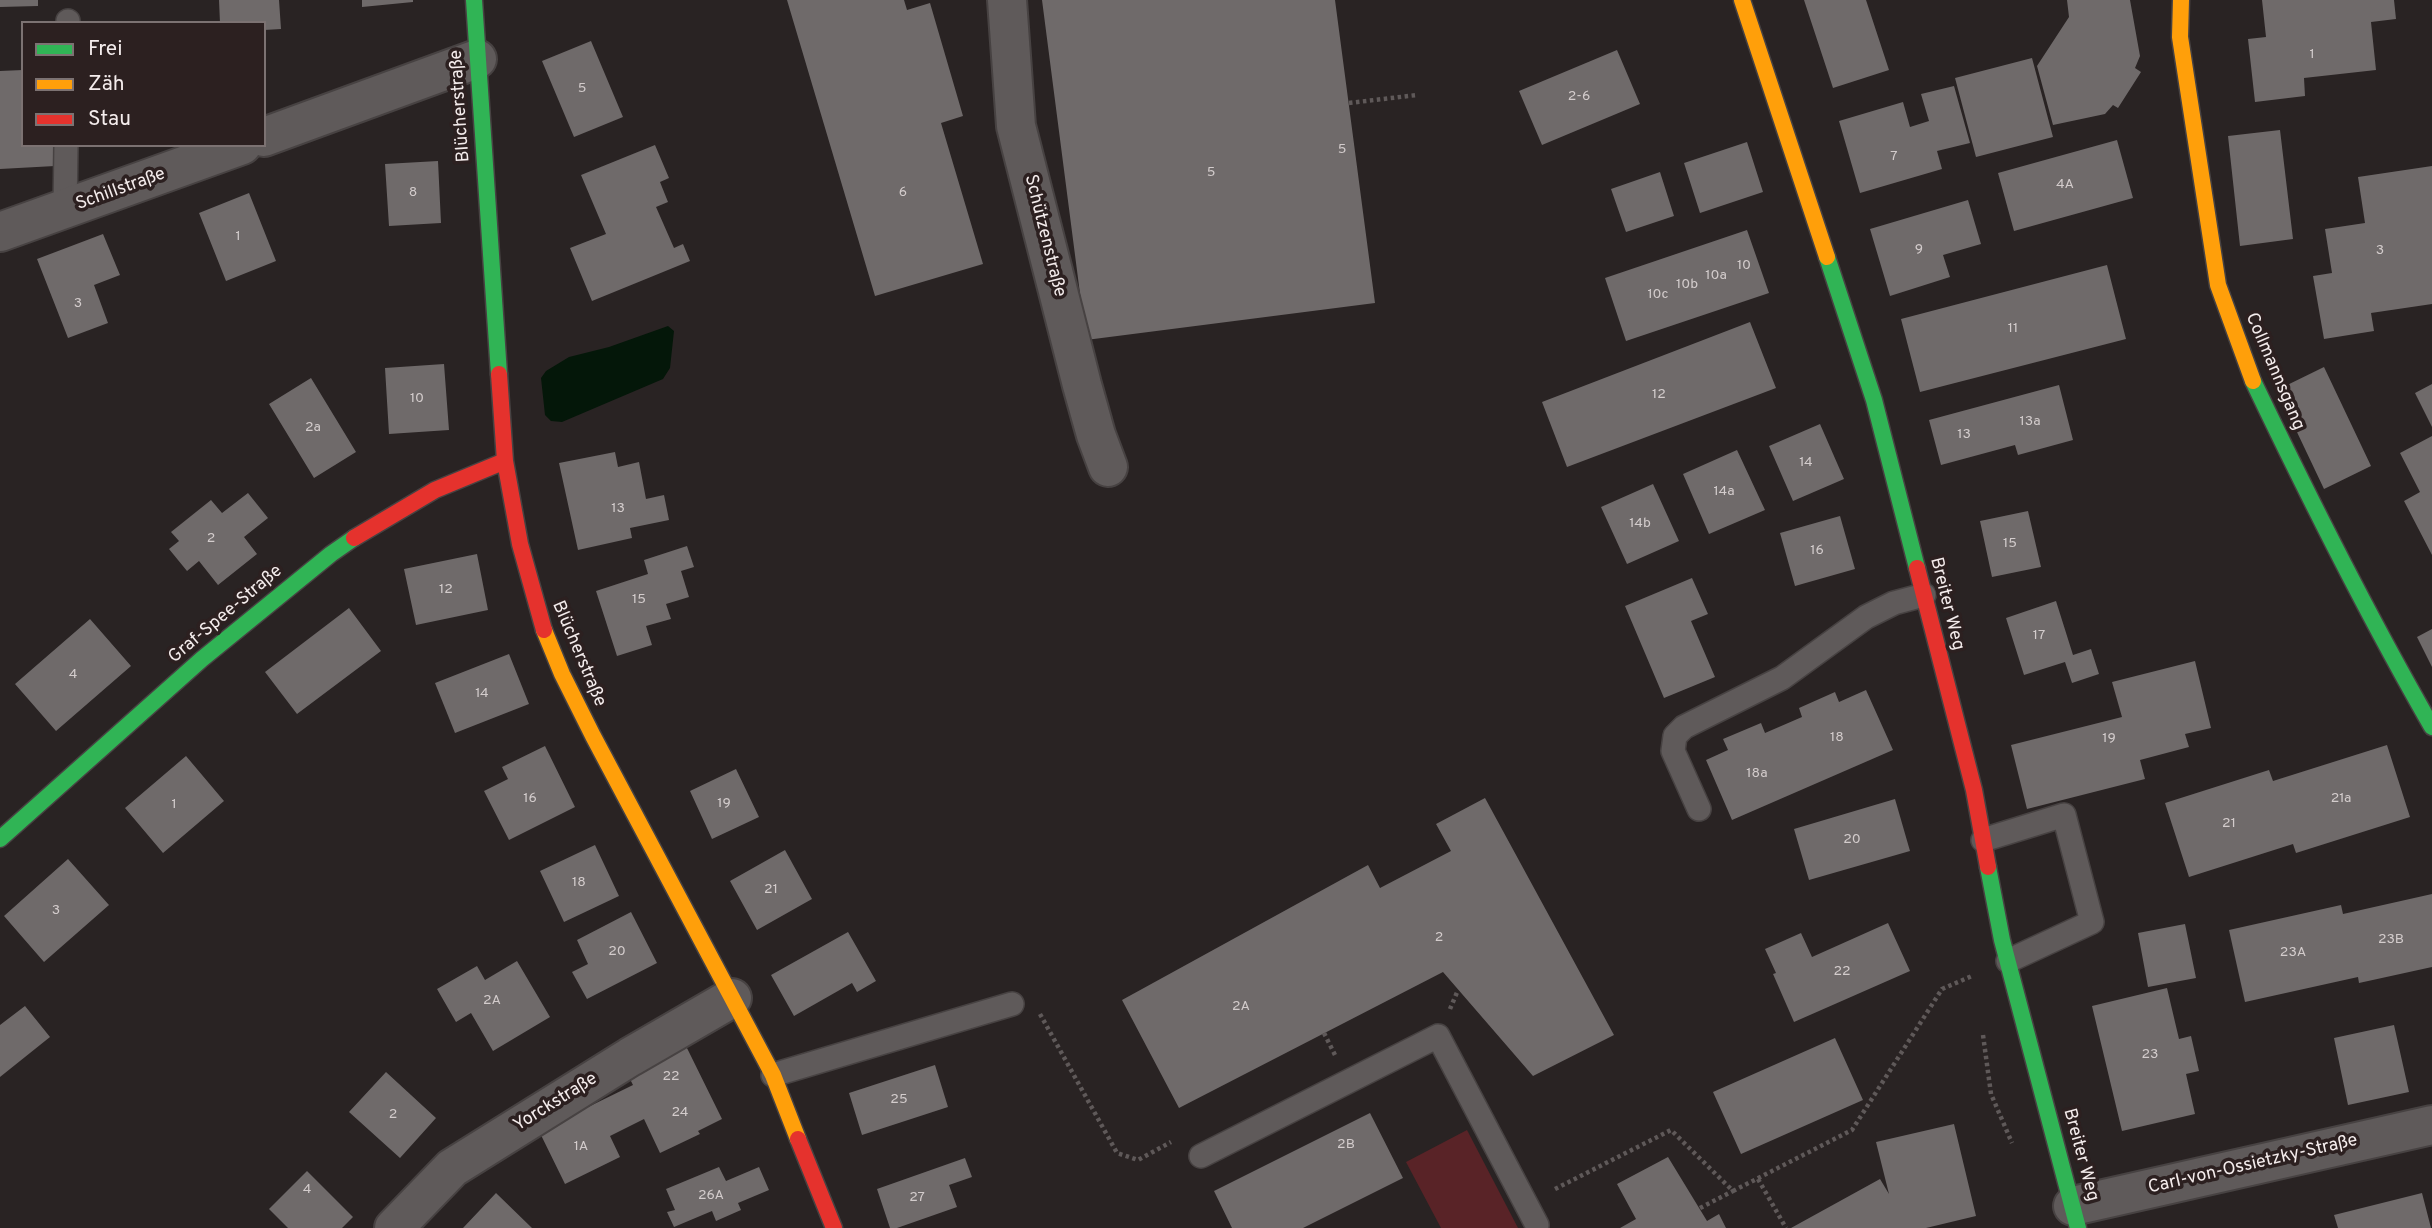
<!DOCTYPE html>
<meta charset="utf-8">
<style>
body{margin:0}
#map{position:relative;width:2432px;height:1228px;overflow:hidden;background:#292323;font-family:Overpass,sans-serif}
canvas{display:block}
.legend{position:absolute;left:21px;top:21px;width:245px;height:126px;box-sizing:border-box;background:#2c2020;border:2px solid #7c7272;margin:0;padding:9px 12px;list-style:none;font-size:21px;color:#f4ecec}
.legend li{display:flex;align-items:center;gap:14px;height:35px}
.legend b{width:35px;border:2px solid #7c7272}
</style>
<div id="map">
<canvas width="2432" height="1228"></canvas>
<ul class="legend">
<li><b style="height:9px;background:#30b455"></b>Frei</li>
<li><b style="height:9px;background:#ff9f0a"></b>Zäh</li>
<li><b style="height:9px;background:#e5322d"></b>Stau</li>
</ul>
</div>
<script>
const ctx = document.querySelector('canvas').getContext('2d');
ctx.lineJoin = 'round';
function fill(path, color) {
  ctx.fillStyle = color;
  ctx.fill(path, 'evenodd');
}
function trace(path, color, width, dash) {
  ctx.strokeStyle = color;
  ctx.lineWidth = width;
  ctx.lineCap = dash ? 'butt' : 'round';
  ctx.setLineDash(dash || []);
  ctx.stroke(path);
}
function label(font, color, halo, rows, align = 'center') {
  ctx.font = font + ' Overpass,sans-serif';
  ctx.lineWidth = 7;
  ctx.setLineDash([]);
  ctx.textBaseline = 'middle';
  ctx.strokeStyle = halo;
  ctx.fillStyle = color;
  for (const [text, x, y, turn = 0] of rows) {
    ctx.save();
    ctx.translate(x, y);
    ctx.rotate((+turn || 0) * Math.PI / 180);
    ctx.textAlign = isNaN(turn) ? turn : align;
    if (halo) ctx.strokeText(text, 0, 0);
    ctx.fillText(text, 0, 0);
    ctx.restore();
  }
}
const green = new Path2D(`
 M1467,1130L1518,1228H1441L1406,1162Z`);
const water = new Path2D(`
 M668,326L674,331L670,368L663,379L562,422L551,421L545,415L541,378L546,371L569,357L609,347Z`);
const building = new Path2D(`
 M0,0H38V6L0,7Z
 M219,0H279L281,29L264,30V23H220Z
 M362,0H413V2L362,7Z
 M787,0H904L907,10L930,3L963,116L941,123L983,264L875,296Z
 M1042,0H1335L1375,303L1086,340Z
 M1804,0H1866L1889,70L1833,88Z
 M2067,0H2130L2140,56L2135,68L2141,72L2118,108L2113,105L2105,114L2053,125L2037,66L2069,17Z
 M2262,0H2394L2396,19L2371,22L2376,70L2304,78L2305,96L2255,102L2248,39L2266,37Z
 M591,41L623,117L574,137L542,61Z
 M1617,50L1640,104L1542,145L1519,91Z
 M2032,58L2053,137L1976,157L1955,78Z
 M23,70V145H55V166L0,169V71Z
 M1954,86L1970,143L1937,151L1942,169L1860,193L1839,121L1903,102L1910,127L1929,121L1921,94Z
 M2280,130L2293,239L2240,246L2228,136Z
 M2117,140L2133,198L2014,231L1998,173Z
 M1747,142L1763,192L1700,213L1684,163Z
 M655,145L669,178L660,182L668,202L656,207L674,248L683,244L690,261L592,301L570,248L606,234L581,175Z
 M438,161L441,223L389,226L385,164Z
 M2432,166V304L2371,313L2374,331L2324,339L2313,276L2332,273L2325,229L2365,223L2358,177Z
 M1660,172L1674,216L1626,232L1611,189Z
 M249,193L276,261L226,281L199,213Z
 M1968,200L1981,244L1943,255L1950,277L1890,296L1870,229Z
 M1747,230L1769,293L1626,341L1605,278Z
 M103,234L120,275L94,285L108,323L68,338L37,259Z
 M2107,265L2126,339L1920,392L1901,319Z
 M1750,322L1776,388L1567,467L1542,402Z
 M444,364L449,430L389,434L385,368Z
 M2324,367L2371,466L2324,489L2277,390Z
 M311,378L356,452L314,478L269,404Z
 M2432,384V427L2415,393Z
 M2059,385L2073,440L2018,455L2015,445L1941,465L1929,420Z
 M1820,424L1844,479L1793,501L1769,446Z
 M2432,436V555L2404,501L2420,492L2400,453Z
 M1737,450L1765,510L1709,534L1683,474Z
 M615,452L618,467L639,462L646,499L664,495L669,520L630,528L632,538L578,550L559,463Z
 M1653,484L1679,541L1627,564L1601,507Z
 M248,493L268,518L244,537L257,554L218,585L199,561L187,571L169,549L179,541L171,532L211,500L222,513Z
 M2028,511L2041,567L1992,577L1980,521Z
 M1840,516L1855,569L1795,586L1780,533Z
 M687,546L694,567L681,571L689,597L666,604L671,619L646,626L652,645L617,656L596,591L648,574L644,560Z
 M477,554L488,610L416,625L404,569Z
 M1692,578L1708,614L1691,621L1715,677L1664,698L1625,606Z
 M2056,601L2073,655L2091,649L2099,674L2072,683L2065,662L2024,675L2006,618Z
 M349,608L381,651L297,714L265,672Z
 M90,619L131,666L56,731L15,684Z
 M2432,629V667L2417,637Z
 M509,654L529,704L455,733L435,683Z
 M2195,661L2211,728L2185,734L2189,747L2140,760L2145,779L2027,809L2011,745L2122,717L2112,682Z
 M1866,690L1893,750L1732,820L1706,760L1728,750L1723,739L1761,723L1765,733L1802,717L1799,708L1835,692L1839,702Z
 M2387,745L2410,817L2296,853L2293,844L2189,877L2165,803L2269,770L2273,781Z
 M545,746L575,807L509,840L484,791L508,779L502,767Z
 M186,756L224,801L163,853L125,808Z
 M736,769L759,817L712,839L690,791Z
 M1485,798L1614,1035L1533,1076L1443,972L1179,1108L1122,1000L1368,865L1380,888L1451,851L1436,824Z
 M1895,799L1910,851L1809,880L1794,829Z
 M595,845L619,896L564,922L540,871Z
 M785,850L812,899L757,930L730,881Z
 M68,859L109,905L44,962L4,916Z
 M2432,894V967L2359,983L2358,977L2245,1002L2229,930L2341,905L2343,914Z
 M631,912L657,963L587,999L572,972L588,964L577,940Z
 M1888,923L1910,971L1794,1022L1773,974L1776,973L1765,949L1801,933L1812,957Z
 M2185,924L2196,978L2148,987L2138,933Z
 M848,932L876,981L857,992L852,983L794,1016L771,975Z
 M517,961L550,1017L493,1051L471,1013L456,1022L437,989L477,966L485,980Z
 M2167,988L2179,1039L2191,1036L2199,1071L2186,1074L2195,1114L2122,1131L2092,1006Z
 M25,1006L50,1037L0,1077V1025Z
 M2394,1025L2409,1092L2348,1105L2334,1038Z
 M1835,1038L1863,1100L1741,1154L1713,1092Z
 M685,1044L722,1119L698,1131L700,1134L660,1153L644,1119L610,1136L620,1157L565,1184L539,1131L633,1085L628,1075Z
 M935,1065L948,1107L862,1135L849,1093Z
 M386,1072L436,1118L400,1158L349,1112Z
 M1370,1113L1403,1178L1303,1228H1232L1214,1191Z
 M1954,1124L1976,1216L1926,1228H1791L1880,1179L1889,1194L1876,1142Z
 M1668,1157L1707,1221L1719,1214L1726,1228H1620L1636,1219L1617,1184Z
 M965,1158L972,1177L949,1185L957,1207L897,1228H890L877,1189Z
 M719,1167L726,1181L759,1167L769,1190L738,1203L741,1210L716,1221L712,1211L674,1227L667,1212L675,1210L666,1189Z
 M307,1171L353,1217L342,1228H288L269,1209Z
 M496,1193L532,1228H463Z
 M2422,1193L2431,1228H2338L2334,1215Z`);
const path = new Path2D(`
 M1349,103L1417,95
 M1450,1009L1458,990
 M1040,1014L1117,1153L1138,1160L1171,1142
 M1324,1033L1335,1055
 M1983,1035L1991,1094L2012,1143
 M1758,1179L1786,1228
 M1555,1189L1671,1130L1733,1191L1852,1130L1942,989L1972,976
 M1700,1208L1733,1191`);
const lane = new Path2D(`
 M68,23V21
 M65,210L66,145
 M1699,809L1673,751L1675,736L1684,727L1782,678L1866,617L1894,603L1924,595
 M1983,840L2064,815L2092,922L2008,961
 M773,1075L1012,1004
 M1201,1156L1438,1036L1537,1225`);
const street = new Path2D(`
 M1007,0L1016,126L1082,385L1096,435L1108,467
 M264,137L477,59
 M0,232L242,145
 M2073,1206L2432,1125
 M394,1228L452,1168L630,1057L732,998`);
const fast = new Path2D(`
 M474,0L499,374
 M1827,257L1874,400L1917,568
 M2253,381C2309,498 2367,614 2432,727
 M0,839L202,659L331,554L354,538
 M1988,867L2002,940L2078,1228`);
const slow = new Path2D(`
 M1742,0L1827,257
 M2181,0L2180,37L2218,285L2253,381
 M544,630L562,674L593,736L773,1075L798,1139`);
const jam = new Path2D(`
 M499,374L505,461L520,544L544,630
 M354,538L435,490L505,461
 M1917,568L1974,790L1988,867
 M798,1139L834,1228`);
const numberNames = [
 ["1",2312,55],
 ["5",582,89],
 ["2-6",1579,97],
 ["5",1342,150],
 ["7",1894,157],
 ["5",1211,173],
 ["4A",2065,185],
 ["8",413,193],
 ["6",903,193],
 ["1",238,237],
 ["9",1919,250],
 ["3",2380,251],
 ["10",1744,266],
 ["10a",1716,276],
 ["10b",1687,285],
 ["10c",1658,295],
 ["3",78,304],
 ["11",2013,329],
 ["12",1659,395],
 ["10",417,399],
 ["13a",2030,422],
 ["2a",313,428],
 ["13",1964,435],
 ["14",1806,463],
 ["14a",1724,492],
 ["13",618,509],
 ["14b",1640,524],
 ["2",211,539],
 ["15",2010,544],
 ["16",1817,551],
 ["12",446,590],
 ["15",639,600],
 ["17",2039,636],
 ["4",73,675],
 ["14",482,694],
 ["18",1837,738],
 ["19",2109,739],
 ["18a",1757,774],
 ["16",530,799],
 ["21a",2341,799],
 ["19",724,804],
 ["1",174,805],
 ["21",2229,824],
 ["20",1852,840],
 ["18",579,883],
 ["21",771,890],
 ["3",56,911],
 ["2",1439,938],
 ["23B",2391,940],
 ["20",617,952],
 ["23A",2293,953],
 ["22",1842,972],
 ["2A",492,1001],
 ["2A",1241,1007],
 ["23",2150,1055],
 ["22",671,1077],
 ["25",899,1100],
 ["24",680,1113],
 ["2",393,1115],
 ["2B",1346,1145],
 ["1A",581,1147],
 ["4",307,1190],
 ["26A",711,1196],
 ["27",917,1198]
];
const streetNames = [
 ["Blücherstraße",461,106,-94],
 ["Schillstraße",121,190,-20],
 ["Schützenstraße",1044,236,76],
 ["Collmannsgang",2274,372,67],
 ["Breiter Weg",1946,604,76],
 ["Graf-Spee-Straße",226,615,-40],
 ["Blücherstraße",578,654,67],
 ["Yorckstraße",556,1103,-32],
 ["Breiter Weg",2080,1155,75],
 ["Carl-von-Ossietzky-Straße",2253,1165,-13]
];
fill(green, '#592327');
fill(water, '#041709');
fill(building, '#6f6a6a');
trace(lane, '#474242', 26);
trace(street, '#474242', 42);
trace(fast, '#474242', 19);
trace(slow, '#474242', 19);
trace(jam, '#474242', 19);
trace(path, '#5f5959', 4.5, [3.5, 3.5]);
trace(lane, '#5f5a5a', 23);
trace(street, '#5f5a5a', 38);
trace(fast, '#30b455', 16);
trace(slow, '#ff9f0a', 16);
trace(jam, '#e5322d', 16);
label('14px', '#d3cccc', null, numberNames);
label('18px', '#f4ecec', '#2c2020', streetNames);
</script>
